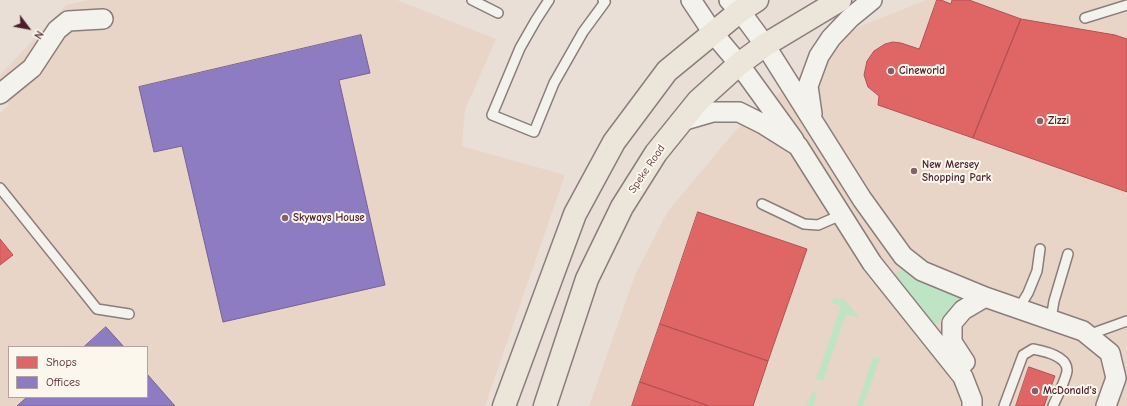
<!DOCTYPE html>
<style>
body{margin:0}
#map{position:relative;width:1127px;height:406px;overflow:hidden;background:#e9dfd7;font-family:"Comic Neue",sans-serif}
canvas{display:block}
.legend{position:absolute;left:8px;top:346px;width:140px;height:52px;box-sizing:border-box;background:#fbf7ec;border:1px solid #b4a19f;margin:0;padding:5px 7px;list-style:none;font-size:12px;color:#4a1f2b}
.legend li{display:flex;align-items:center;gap:8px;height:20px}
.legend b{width:20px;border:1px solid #b4a19f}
.north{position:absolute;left:8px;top:8px;width:40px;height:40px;-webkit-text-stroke:3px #fbf7ec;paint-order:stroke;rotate:122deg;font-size:11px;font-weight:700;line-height:16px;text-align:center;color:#4a1f2b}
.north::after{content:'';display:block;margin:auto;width:14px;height:18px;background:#4a1f2b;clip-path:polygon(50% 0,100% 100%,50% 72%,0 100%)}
</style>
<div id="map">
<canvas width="1127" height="406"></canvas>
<ul class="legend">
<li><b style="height:11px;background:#e06666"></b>Shops</li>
<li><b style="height:11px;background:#8e7cc3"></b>Offices</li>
</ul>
<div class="north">N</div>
</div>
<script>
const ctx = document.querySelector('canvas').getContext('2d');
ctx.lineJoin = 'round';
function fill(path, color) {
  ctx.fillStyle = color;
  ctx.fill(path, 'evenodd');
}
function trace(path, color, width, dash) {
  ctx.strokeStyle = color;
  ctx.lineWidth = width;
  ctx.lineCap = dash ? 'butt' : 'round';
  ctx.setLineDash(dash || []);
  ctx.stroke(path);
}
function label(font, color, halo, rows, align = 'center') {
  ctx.font = font + ' "Comic Neue",sans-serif';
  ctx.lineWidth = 4;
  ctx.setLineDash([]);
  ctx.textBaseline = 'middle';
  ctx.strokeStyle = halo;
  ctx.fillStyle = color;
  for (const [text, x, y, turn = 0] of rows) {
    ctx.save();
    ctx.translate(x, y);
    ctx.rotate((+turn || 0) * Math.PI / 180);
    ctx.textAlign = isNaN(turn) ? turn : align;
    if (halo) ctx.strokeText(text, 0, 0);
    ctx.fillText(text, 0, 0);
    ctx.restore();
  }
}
const built = new Path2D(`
 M89,0H397L496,39L465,110L462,146L565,175L485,406H0V113L9,105L0,83V75L66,5ZM9,347H147V397H9Z
 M926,0H1127V406H589L635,275L668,211L736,130L856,28Z`);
const green = new Path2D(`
 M904,267L961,297L936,325L929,319L895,274Z
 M834,298L844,299L858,316L857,317L846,314L823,381L816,379L841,306L830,302Z
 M873,357L880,359L863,406H857Z
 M812,391L817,394L813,406H807Z`);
const shops = new Path2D(`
 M937,0H941L951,4L952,0H969L1021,19L973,138L878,105L879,96L868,87L864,75L867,61L874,51L885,44L893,42L901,43L919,49Z
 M1021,19L1115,35L1127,39V192L973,138Z
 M698,212L807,249L768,361L660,324Z
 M0,239L13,255L0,265Z
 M660,324L768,361L753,406H709L640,382Z
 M1029,367L1055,376L1044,406H1016Z
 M640,382L709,406H632Z`);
const offices = new Path2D(`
 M361,35L370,73L339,80L385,285L223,322L182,146L154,152L139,87Z
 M106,327L124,347H84Z
 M147,374L175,406H17L27,397H147Z`);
const service = new Path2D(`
 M472,0L498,13
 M549,0L536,20L520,48L492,115L534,132L554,83L583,32L605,2L603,0
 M1085,18L1127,5
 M0,188L97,309L129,314
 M762,204L804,224L818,225L841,215
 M1019,308L1028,293L1037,271L1040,249
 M1051,319L1054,301L1068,254
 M1088,335L1127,321
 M1004,406L1023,355L1033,349C1044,351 1068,356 1067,371C1066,379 1057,397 1053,406`);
const minor = new Path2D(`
 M691,0L713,33L739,64L794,140
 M729,0L740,11L765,45L862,199L903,256L922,271L985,297L1083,331L1110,353L1116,378L1106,406
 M0,94L32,68L57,30L68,21L103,19
 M812,114L808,86L819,56L831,38L850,18L872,0
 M682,121L713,112H739L763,124L798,146L872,263L963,377L972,400V406
 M965,362L952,342V323L963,310L985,297`);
const trunk = new Path2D(`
 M504,406L575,214L614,142L667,71L740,11L757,0
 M545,406L587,279L622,207L656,153L698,101L739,64L765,45L840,0`);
const markers = [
 [891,71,4,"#826267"],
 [1040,121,4,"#826267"],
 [914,171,4,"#826267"],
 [285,218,4,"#826267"],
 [1035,391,4,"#826267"]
];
const poiNames = [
 ["Cineworld",899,71],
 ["Zizzi",1048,121],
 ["New Mersey",922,165],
 ["Shopping Park",922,178],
 ["Skyways House",293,218],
 ["McDonald's",1043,391]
];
const streetNames = [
 ["Speke Road",647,169,-56]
];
fill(built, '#e9d5c8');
fill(green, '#bfe3c5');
fill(shops, '#e06666');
trace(shops, '#b35154', 1);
fill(offices, '#8e7cc3');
trace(offices, '#7a6095', 1);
trace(service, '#8a7d7c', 12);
trace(minor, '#8a7d7c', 22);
trace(trunk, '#8a7d7c', 25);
trace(service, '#f4f2ed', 9);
trace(minor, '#f4f2ed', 19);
trace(trunk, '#ebe5da', 22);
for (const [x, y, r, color] of markers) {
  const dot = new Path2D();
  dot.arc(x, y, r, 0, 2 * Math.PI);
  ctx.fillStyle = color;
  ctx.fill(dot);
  trace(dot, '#fbf7ec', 1.5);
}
label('bold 11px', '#4a1f2b', '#fbf7ec', poiNames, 'left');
label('11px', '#4a1f2b', '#fbf7ec', streetNames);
</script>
